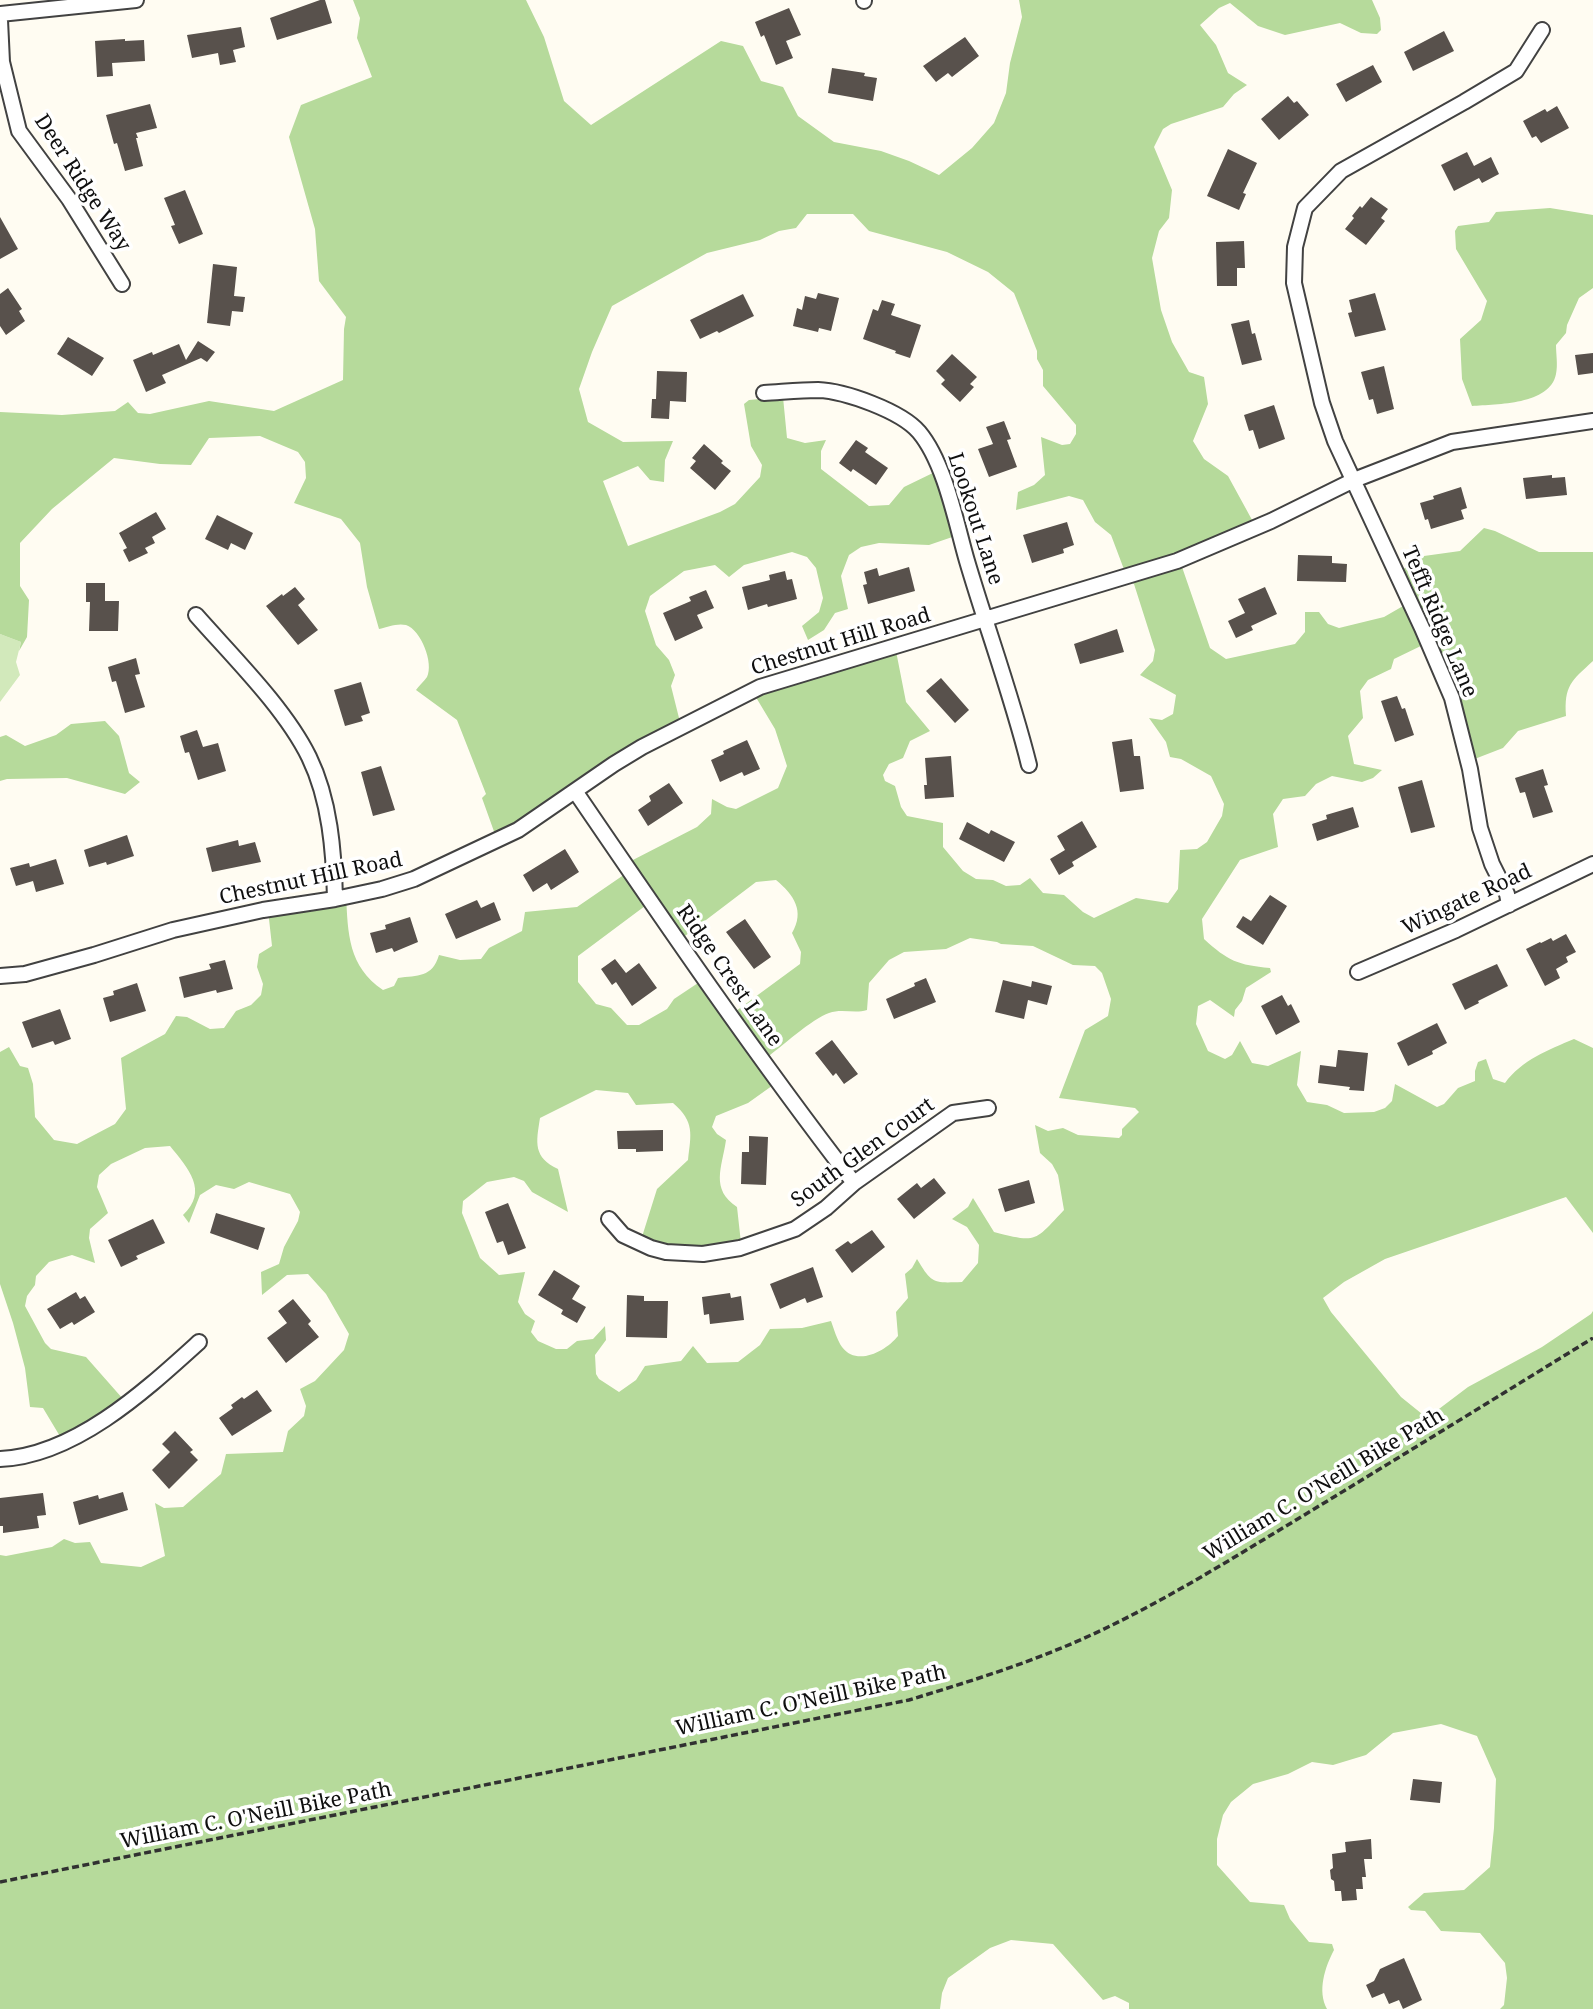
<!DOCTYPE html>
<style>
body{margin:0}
canvas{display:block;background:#fffcf2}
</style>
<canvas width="1593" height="2009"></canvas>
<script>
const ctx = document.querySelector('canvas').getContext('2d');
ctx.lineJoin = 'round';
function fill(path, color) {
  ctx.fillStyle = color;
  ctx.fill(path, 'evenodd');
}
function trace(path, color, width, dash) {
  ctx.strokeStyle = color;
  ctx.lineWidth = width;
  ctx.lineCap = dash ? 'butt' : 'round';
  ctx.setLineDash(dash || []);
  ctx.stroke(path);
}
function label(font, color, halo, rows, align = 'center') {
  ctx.font = font + ' "Noto Serif",serif';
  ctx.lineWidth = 7;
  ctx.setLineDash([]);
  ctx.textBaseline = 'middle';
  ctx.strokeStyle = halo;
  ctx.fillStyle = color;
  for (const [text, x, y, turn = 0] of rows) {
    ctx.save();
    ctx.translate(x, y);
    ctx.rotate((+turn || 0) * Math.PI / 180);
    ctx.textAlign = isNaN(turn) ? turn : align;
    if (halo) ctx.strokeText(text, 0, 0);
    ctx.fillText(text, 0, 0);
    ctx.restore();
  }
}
const green = new Path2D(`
 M0,634L21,642L16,662L20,675L0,702Z`);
const forest = new Path2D(`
 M353,0H526L544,37L564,101L591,125L721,41L743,46L761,81L783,87L798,116L834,142L881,151L909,161L939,175L972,148L994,123L1006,93L1010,63L1022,17L1019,0H1372L1380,18L1381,30L1377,34L1361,33L1340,23L1285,35L1258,26L1230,3L1219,8L1200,25L1216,45L1228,73L1247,85L1234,94L1223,107L1171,124L1163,129L1154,147L1172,190L1169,218L1159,231L1152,258L1161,310L1172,342L1189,372L1204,377L1208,404L1193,441L1204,459L1228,476L1257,529L1184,563L1182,567L1210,648L1226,659L1295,644L1305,632V612H1319L1328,624L1339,628L1384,617L1410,602L1397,573L1424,556L1460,551L1484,528L1495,531L1539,552H1593V661C1571,681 1564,686 1566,716L1518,731L1503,748L1472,760L1427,643L1394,659L1391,669L1368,680L1360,691L1363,718L1348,736L1354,764L1382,770L1373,778L1362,782L1332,776L1316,784L1305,796L1283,799L1273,814L1278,847L1240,860L1202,919L1204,939C1228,961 1238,965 1270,968L1271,972L1246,988L1242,1001L1235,1010L1234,1017L1210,1000L1198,1006L1196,1024L1208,1051L1225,1059L1232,1055L1240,1041L1252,1063L1268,1066L1301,1051L1297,1085L1307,1102L1327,1105L1344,1113L1374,1112L1385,1108L1392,1101L1395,1084L1437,1107L1444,1104L1458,1088L1475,1081V1071L1478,1062L1486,1059L1493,1079L1505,1083C1522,1060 1548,1050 1574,1039L1593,1048V1233L1566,1197L1385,1259L1344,1282L1323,1298L1331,1312L1401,1397L1427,1418L1468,1387L1542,1347L1591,1314L1593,1311V2009H1500L1504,2005L1507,1978L1505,1963L1480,1933L1441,1931L1425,1911L1411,1910L1408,1907L1424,1893L1464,1890L1490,1867L1494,1828L1496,1779L1477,1736L1441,1724L1393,1733L1366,1755L1333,1765L1312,1762L1288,1774L1253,1784L1231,1802L1223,1815L1217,1839V1865L1250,1902L1284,1905L1290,1919L1309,1942L1332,1944L1334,1950C1325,1967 1317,1991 1327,2009H1129V2003L1115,1996L1103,2000L1053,1944L1011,1940L990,1948L948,1978L942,1993L940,2009H0V1555L6,1556L52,1547L64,1539L75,1543L90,1542L101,1563L141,1567L165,1556L155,1503L164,1508L183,1507L221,1474L226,1454L283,1452L288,1431L304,1416L306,1406L300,1389L315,1381L344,1350L349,1334L326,1294L308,1274L287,1275L262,1295L261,1272L279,1264L284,1247L298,1221L300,1212L290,1194L249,1182L234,1189L216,1185L200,1195L189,1223L183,1215C209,1191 188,1168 170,1146L145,1148L111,1164L99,1175L97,1187L108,1213L90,1229L89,1238L95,1263L72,1255L49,1262L36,1276L35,1285L27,1296L25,1306L45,1343L51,1349L86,1357L123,1399L121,1403L61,1438L43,1408L30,1407L25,1368L13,1323L0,1284V1052L9,1047L20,1066L28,1068L33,1084L35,1117L54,1140L77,1144L115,1124L126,1109L121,1058L165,1034L176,1016L187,1017L210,1029L224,1028L236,1011L251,1005L261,995L263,984L257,967L259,954L272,946L268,910L346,895C348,934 348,966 383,990L394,986L398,978C418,975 432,978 439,955L460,960L481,959L489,948L522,931L525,912L577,907L628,872L629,862L697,827L711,814L712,799L727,807L736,809L778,788L787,766L775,729L754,694L896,651L906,702L930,731L910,741L903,758L889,764L883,775L885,781L895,786L901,807L907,816L943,823V847L963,871L976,879L993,880L1006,886L1020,885L1030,878L1043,893L1064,895L1083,912L1094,918L1136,898L1168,903L1178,889L1180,850L1197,849L1207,842L1222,816L1224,804L1211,776L1181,759L1170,757L1166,742L1149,718L1162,720L1173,714L1176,695L1140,675L1153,661L1155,650L1134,584L1128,580L1111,535L1095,522L1083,500L1069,496L1016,510L1018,492L1034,485L1045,475L1041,437L1062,445L1070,444L1076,434V425L1043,386V370L1037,359V351L1014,293L988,272L947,252L869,231L853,214H807L796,228L779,231L760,240L707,253L612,306L592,352L579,389L588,422L623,442L673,441L665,460L664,482L650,480L638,466L603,481L628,546L720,512L735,504L760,477L762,465L751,446L744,404L749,400L783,397L787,438L805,443L826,440L821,451V469L869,506L889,505L904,487L939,470L961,534L929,545L879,543L861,547L849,555L841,576L848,609L835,613L824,630L808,640L802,626L819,612L823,598L816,568L807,557L792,552L744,565L729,577L715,565L684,571L650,596L645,611L656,645L669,660L675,675L671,686L680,722L496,837L482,798L486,794L457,720L416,690C419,686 424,681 427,677C434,663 421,630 406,625C397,623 387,627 379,629L367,587L360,543L341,519L294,503L306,478L305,462L298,452L260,436L209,438L191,465L160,464L114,458L52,509L20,543V586L29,600L27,637L19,651L21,642L0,634V412L62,415L115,411L128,402L138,413L150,414L209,401L274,411L343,380L344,329L346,317L319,281L315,229L289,137L301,105L372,77L357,38L360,18ZM776,880C794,895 805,911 792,933L801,952L800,964L736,1011H730L704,979L674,999L667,1009L639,1025H627L611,1008L596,1004L578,982V956L649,903L681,939L756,882ZM970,938L997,942L1001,944L1033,946L1073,965L1095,966L1102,973L1111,999L1108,1016L1085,1030L1059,1098L1135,1108L1139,1112L1122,1129V1135L1119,1138L1078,1135L1063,1128L1048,1131L1035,1125L1040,1153L1052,1164L1058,1175L1064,1210C1034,1242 1037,1243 994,1232L973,1198L968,1207L952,1219L967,1227L979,1245L978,1263L962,1282C933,1283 932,1284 917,1259L912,1268L905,1274L908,1298L896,1312L898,1336C886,1351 857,1367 842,1347C837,1340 834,1329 831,1321L802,1328L770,1329L760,1345L738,1362L707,1363L693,1346L681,1361L645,1366L636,1380L619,1392L599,1379L596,1374L595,1355L606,1340L605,1326L593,1339L577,1341L567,1349H556L538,1341L531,1332L535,1321L525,1314L518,1302L525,1272L499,1275L480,1258L462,1213L463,1201L487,1182L514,1177L524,1181L532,1192L568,1212L558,1169C533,1157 536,1143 540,1118L596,1090L628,1093L636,1105L673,1103C695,1122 691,1134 688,1160L657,1189L641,1240L686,1252L741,1243L737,1207C710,1189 722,1168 726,1140L717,1134L712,1127L716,1116L748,1103L776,1083L765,1059C780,1048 813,1018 829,1013C842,1008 854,1014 867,1010L869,983L889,960L904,952L946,949Z
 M1550,208L1593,215V288L1579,298L1567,325L1566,333L1556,345C1556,354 1558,365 1556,374C1550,405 1497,404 1472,406L1462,379L1460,339L1481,320L1487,301L1456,249L1455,231L1458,226L1489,222L1496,212Z
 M105,721L119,736L129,773L140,782L125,794L67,778L7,779L0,781V737L6,735L25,746L56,735L71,724Z`);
const building = new Path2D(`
 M320,0H325L332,23L277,40L270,18Z
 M789,8L801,35L786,41L793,58L776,65L764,35L761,37L755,22Z
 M241,27L245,47L233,50L236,62L220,65L218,53L192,58L187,35Z
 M1444,31L1454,51L1413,71L1404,52Z
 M965,37L979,56L952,77L948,73L936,82L923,66Z
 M125,39V41L144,40L145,61L112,63L113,76L97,77L95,41Z
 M1373,65L1382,82L1346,102L1336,84Z
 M832,68L865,73L864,76L877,78L873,101L828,93Z
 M1288,96L1294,103L1297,101L1309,115L1279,140L1261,119Z
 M150,104L157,128L136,133L138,138H136L143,166L125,171L117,143L114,144L106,115Z
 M1557,106L1569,128L1541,143L1536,136L1532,138L1523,121L1545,109L1547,112Z
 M1228,149L1257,163L1243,193L1246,194L1239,210L1207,196Z
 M1467,152L1474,166L1491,157L1499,174L1482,183L1479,178L1454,191L1441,165Z
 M185,190L203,234L179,244L171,226L175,225L164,198Z
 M1371,197L1388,209L1381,218L1385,221L1366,245L1345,229L1354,218L1352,216L1360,206L1362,208Z
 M0,217L18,249L0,259Z
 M1244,241L1245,268H1237V286H1217L1216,242Z
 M213,264L237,267L234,296L245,297L243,312L232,311L230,326L207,323Z
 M8,288L22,309L19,311L25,321L6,335L0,326V294Z
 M818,293L839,298L831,331L819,328L818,332L793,326L797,308L802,310L805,296L816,299Z
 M1375,293L1386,330L1355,337L1348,313L1352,312L1349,300Z
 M743,294L754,316L719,333L717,331L700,339L690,320Z
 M882,300L895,304L891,315L921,325L910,358L895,353L896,351L863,339L873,309L878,311Z
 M1249,320L1252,334L1255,333L1262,360L1242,365L1231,324Z
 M68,337L104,358L92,376L57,354Z
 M198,341L215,352L207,362L201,358L162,375L166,383L146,392L133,360L152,352L153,355L179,344L186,360Z
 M1593,353V373L1578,375L1575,355Z
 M952,354L977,377L970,384L974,387L960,402L941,384L945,380L936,371Z
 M1384,366L1394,409L1377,414L1373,399L1369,400L1361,372Z
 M657,371L687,372L686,402L670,401L669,419L651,418L652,399H656Z
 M1274,405L1285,439L1259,449L1253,430L1249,431L1244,415Z
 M1004,421L1011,439L1007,440L1017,467L989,477L978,449L993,444L986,427Z
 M856,440L868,448L865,452L888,468L876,485L853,469L851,472L839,463Z
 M704,444L723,461L721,463L731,471L715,490L690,468L696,461L692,458Z
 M1552,475V478L1565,477L1567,495L1526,499L1523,478Z
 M1461,487L1467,508L1461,510L1464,519L1431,529L1428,519L1425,520L1420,503L1434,499L1433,496Z
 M156,512L166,529L152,537L155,543L145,548L148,553L129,562L123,550L127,548L119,533Z
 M217,515L253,533L245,550L231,543L228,550L205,539Z
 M1067,522L1074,545L1063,549L1064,553L1032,563L1023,535Z
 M1298,555L1332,556V563L1347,564L1346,582L1297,581Z
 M909,567L915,591L868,604L863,585L867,584L864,572L877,568L879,576Z
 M785,571L787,580L792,579L797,599L768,607L767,604L748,610L742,587L770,580L769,575Z
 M86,583H105V601H119L118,631H89L90,602H86Z
 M295,587L305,599L298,605L318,630L298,645L266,606L282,594L283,596Z
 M1265,587L1277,614L1251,626L1253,630L1236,638L1228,621L1245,613L1238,599Z
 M706,590L714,608L697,615L703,628L675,641L663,613L691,601L689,597Z
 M1117,629L1124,652L1080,664L1074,644Z
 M136,658L140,674L135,675L145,707L125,713L116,681L112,682L108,667Z
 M941,678L969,710L955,723L926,691Z
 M361,682L370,713L361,716L363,721L345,726L334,690Z
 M1397,696L1402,709L1405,708L1414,735L1395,742L1381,701Z
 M197,730L203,747L218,743L226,771L198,780L189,752L185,753L180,736Z
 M1132,739L1134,756H1140L1144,789L1120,792L1112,742Z
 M747,740L760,769L744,776L742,772L720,782L711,760L724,754L723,751Z
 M951,756L954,797L925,799L924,785H927L925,758Z
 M381,766L395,810L373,816L361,772Z
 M1543,769L1548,785L1544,786L1553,812L1533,818L1525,792L1520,793L1515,778Z
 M1422,780L1435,827L1411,833L1398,787Z
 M669,783L683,803L648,826L638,810L651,801L649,796Z
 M1353,807L1359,827L1317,841L1312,824L1327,819L1326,815Z
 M1082,821L1097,847L1072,862L1074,866L1059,875L1050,859L1065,850L1057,836Z
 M967,822L989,834L991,830L1015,842L1004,862L959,839Z
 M127,835L134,856L107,865L106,862L89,867L84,850Z
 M238,840L239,846L255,842L261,862L212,872L206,848Z
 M565,849L579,872L551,890L547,883L533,892L523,875Z
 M56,859L64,884L36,892L33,881L16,886L10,868L29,863L30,867Z
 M1270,895L1287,906L1263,945L1236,927L1243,916L1251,921Z
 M477,900L481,908L494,902L501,920L456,939L445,914Z
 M410,917L418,942L394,952L392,948L376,953L370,933L386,929L385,925Z
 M745,919L771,957L754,969L726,932Z
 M1566,934L1576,952L1566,957L1568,962L1556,969L1560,978L1545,986L1526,949L1540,942L1541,943L1551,938L1553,941Z
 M615,959L626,973L639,963L657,988L632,1006L616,982L612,985L601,969Z
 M225,960L233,989L217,993L216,990L184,998L179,977L211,969L209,964Z
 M1497,964L1508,986L1478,1001L1479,1003L1465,1010L1452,984Z
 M926,978L936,1002L894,1019L886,999L915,986L914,983Z
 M1003,980L1031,987L1032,981L1052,986L1047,1005L1028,1000L1024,1019L995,1012Z
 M137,983L146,1011L110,1022L103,998L114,995L113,991Z
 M1282,995L1288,1006L1291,1004L1300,1022L1276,1035L1261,1006Z
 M60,1009L71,1039L55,1045L53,1041L32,1048L22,1022Z
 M1437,1023L1447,1043L1432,1051L1433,1054L1408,1066L1397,1043Z
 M832,1040L858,1074L844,1084L836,1073L833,1076L815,1053Z
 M1338,1050L1368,1053L1364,1091L1349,1090L1350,1087L1318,1083L1320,1065L1336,1067Z
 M663,1130V1151L636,1152V1149H618L617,1131Z
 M749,1136L768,1137L766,1185L741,1184L742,1152H749Z
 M934,1178L946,1193L914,1219L897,1199L917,1183L921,1188Z
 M1029,1180L1035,1203L1005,1212L998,1189Z
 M508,1203L526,1248L508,1255L503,1241L497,1243L485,1212Z
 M216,1213L265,1228L258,1250L210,1233Z
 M153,1219L165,1243L136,1256L138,1259L121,1267L108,1240Z
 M872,1230L885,1247L852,1273L835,1250L848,1241L851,1244Z
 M813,1267L823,1297L807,1303L805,1298L780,1309L770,1284Z
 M554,1270L580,1286L572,1299L586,1307L577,1323L561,1314L563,1310L538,1295Z
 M76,1292L80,1299L85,1296L95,1312L74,1325L72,1322L60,1329L47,1309Z
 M730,1293L731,1298L741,1296L744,1320L710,1324L709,1314L704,1315L702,1297Z
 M627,1295L644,1296V1301H668L667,1338L626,1337Z
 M293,1299L311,1321L308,1324L319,1337L286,1363L267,1338L287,1323L278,1311Z
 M257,1390L272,1411L232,1436L219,1418L233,1408L231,1405L242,1397L244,1399Z
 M175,1431L193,1450L190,1452L198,1460L169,1489L152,1470L170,1452L162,1444Z
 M123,1492L128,1510L79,1525L73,1502L98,1495L99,1499Z
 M43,1493L46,1515L37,1516L39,1528L3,1533V1526H0V1498Z
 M1413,1779L1442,1782L1440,1803L1410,1800Z
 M1371,1839L1372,1859H1364L1366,1877H1362L1363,1889H1356L1357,1900L1342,1901L1341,1891H1335L1334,1881L1331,1879L1330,1870L1333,1868L1332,1854L1346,1852L1345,1842Z
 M1404,1958L1422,2000L1403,2009L1399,2000L1389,2004L1384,1993L1372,1998L1366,1985L1374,1981L1380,1969Z`);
const path = new Path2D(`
 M0,1882L909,1700C958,1685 1007,1670 1054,1651C1139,1617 1218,1567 1296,1520C1395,1460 1494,1399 1593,1338`);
const minor = new Path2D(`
 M864,0V1
 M0,14L136,0
 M0,20L2,62L19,131L69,199L122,284
 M764,393C782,392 800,390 818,390C845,391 901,411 919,432C945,463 956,523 967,561C987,629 1012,696 1029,765
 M196,615C233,657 285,708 309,757C330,800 334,852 335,899
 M575,791C665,923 756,1056 854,1183
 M1509,905L1507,894L1492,864L1480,828L1470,769L1452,698L1422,628L1335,441L1322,403L1294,283L1295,247L1305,208L1341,171L1464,102L1516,71L1542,30
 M1358,972L1456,930L1593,864
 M0,976L25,974L94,955L173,930L263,910L335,899L382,889L414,879L518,830L614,764L642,747L760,687L1177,561L1271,521L1354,480L1452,442L1593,421
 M609,1219L623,1235L651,1248L666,1252L703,1254L740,1248L795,1229L826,1208L854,1183L953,1113L988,1108
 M0,1459C75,1456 146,1390 199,1342`);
const streetNames = [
 ["Deer Ridge Way",82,183,57],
 ["Lookout Lane",975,519,72],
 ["Tefft Ridge Lane",1439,622,67],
 ["Chestnut Hill Road",841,642,-17],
 ["Chestnut Hill Road",311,879,-12],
 ["Wingate Road",1467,900,-25],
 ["Ridge Crest Lane",729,976,55],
 ["South Glen Court",863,1153,-36],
 ["William C. O'Neill Bike Path",1324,1485,-31],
 ["William C. O'Neill Bike Path",811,1701,-12],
 ["William C. O'Neill Bike Path",256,1816,-11]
];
fill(green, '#d2e9bb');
fill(forest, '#b6da9b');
fill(building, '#58514c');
trace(minor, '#424242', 18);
trace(path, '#313131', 3.5, [7, 3.5]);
trace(minor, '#fff', 14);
label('21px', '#0f0f0f', '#fff', streetNames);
</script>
